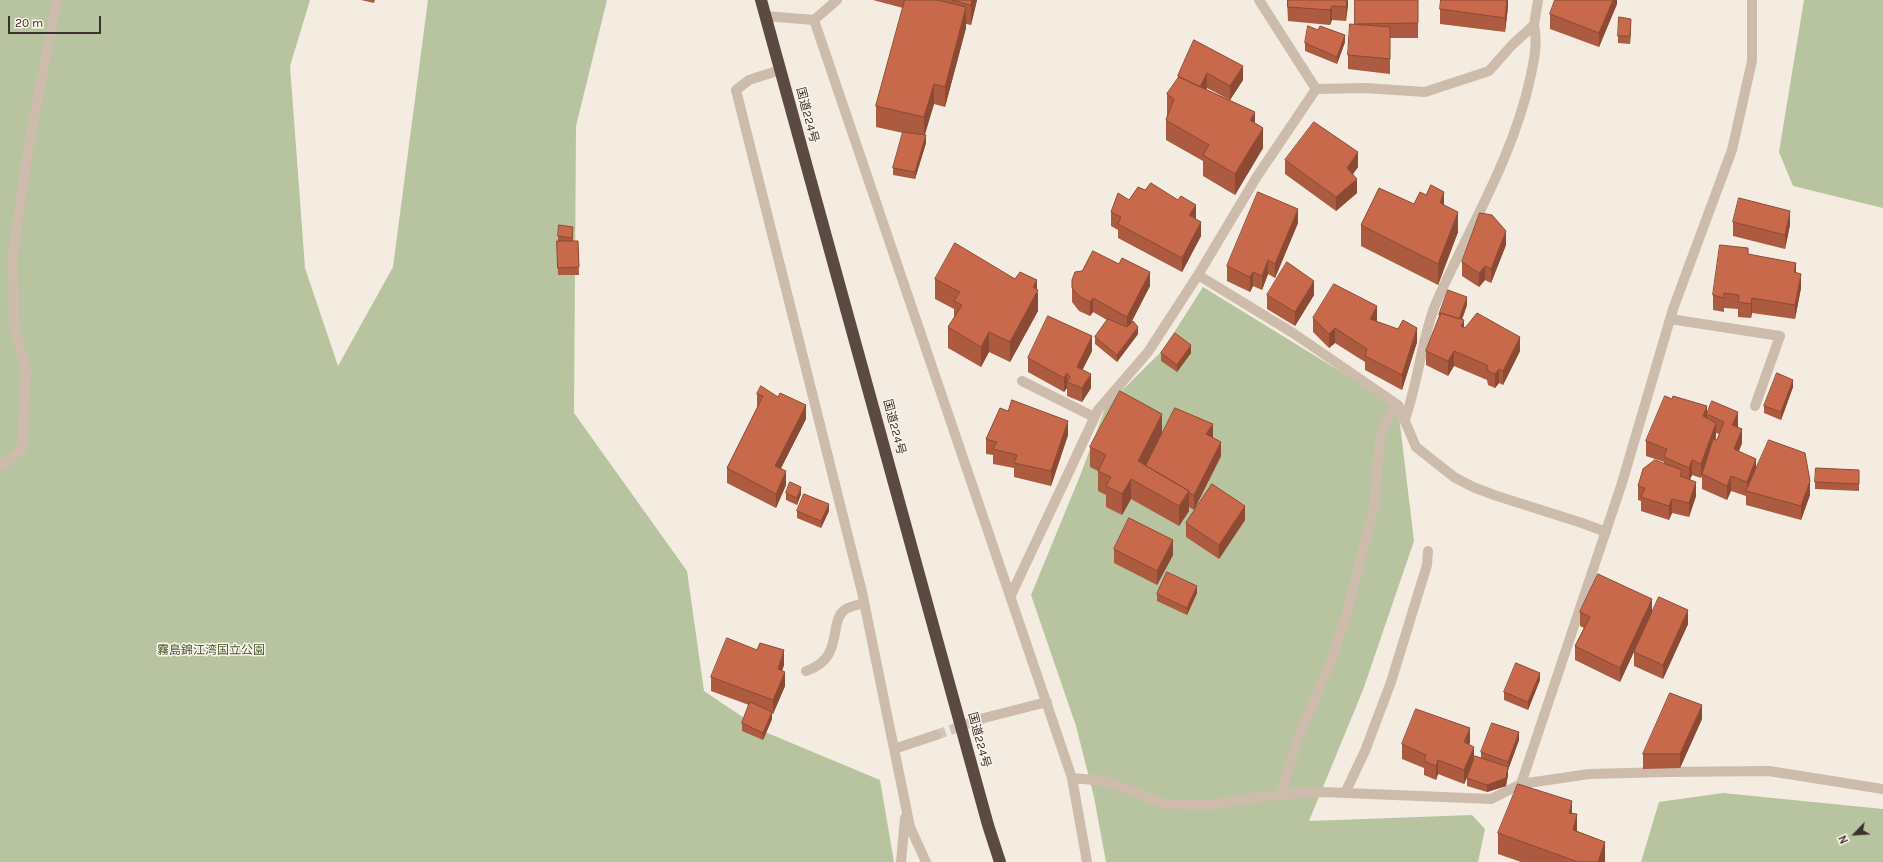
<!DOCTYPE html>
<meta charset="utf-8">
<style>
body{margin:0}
#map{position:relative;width:1883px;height:862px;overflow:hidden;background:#f4ebe1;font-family:Karla,sans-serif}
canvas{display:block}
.north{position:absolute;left:1835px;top:814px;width:40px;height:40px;-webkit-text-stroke:3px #fbf5ee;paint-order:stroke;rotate:245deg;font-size:11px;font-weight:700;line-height:16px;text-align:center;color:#3b302b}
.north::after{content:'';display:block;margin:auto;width:14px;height:18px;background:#3b302b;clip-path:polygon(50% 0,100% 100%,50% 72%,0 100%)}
.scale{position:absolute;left:8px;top:16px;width:93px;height:18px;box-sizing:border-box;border:2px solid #3b302b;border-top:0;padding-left:5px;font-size:12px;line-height:14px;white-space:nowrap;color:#3b302b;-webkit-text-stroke:3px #fbf5ee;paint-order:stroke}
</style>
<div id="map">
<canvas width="1883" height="862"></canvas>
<div class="north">N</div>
<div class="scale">20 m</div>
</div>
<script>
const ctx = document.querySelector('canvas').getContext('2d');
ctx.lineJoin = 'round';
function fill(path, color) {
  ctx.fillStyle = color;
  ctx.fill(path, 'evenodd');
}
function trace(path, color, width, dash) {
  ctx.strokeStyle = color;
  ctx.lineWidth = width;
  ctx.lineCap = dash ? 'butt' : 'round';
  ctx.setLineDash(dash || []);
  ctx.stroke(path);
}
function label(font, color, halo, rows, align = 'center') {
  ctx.font = font + ' Karla,"Noto Sans JP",sans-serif';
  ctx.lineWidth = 3;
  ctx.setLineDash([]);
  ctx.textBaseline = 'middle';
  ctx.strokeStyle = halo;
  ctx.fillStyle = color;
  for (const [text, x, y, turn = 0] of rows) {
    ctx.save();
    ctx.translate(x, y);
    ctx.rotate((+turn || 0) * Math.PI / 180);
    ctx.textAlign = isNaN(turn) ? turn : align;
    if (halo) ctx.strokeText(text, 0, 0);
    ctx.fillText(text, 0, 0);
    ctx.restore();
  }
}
const green = new Path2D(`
 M0,0H310L290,66L305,268L338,366L393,267L428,0H607L576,126L574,413L687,571L704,691L765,732L880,780L894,862H0Z
 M1804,0H1883V208L1793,186L1779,152Z
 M1203,287L1387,400L1399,416L1414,541L1363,690L1309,821L1472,815L1485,829L1478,862H1106L1094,797L1076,726L1031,595L1080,476L1106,406L1163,350Z
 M1723,793L1883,809V862H1641L1659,802Z`);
const minorTunnel = new Path2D(`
 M936,735L984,718`);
const minor = new Path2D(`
 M765,16L814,20L1072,778L1087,862
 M814,20L837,0
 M780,70L749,80L736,90L862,592L910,827L926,862
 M1316,89L1365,88L1425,92L1489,71L1512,45L1534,25L1538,0
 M1198,275L1293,333L1398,405L1416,447L1454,477L1473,487L1494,495L1582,523L1606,532
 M1670,319L1780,336L1755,406
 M1022,381L1094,417
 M1405,419C1418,383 1421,344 1434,308C1442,288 1452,269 1461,250C1488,195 1517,139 1530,79C1534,61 1538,43 1534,25
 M0,467L22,449L26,371L14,325L13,253L28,149L57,0
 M1011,595L1098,410L1148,352L1198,275L1256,178L1316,89L1259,0
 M806,671C846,658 827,620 846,609C851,606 858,605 864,603
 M984,718L1047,702
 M894,749L936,735
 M1072,778L1106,781L1165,804L1211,805L1264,796L1322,792L1491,799L1521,784L1589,774L1666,772L1769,771L1883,789
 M1521,784L1622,483L1673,309L1732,150L1752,61V0
 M1345,793L1365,751L1391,682L1427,565L1428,551
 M1281,795L1296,743L1332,659L1347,612L1374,508L1380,438L1388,417L1398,405
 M901,862L905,818`);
const highway = new Path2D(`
 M761,0L988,825L1000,862`);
const wall = new Path2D(`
 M361,0H375L374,3Z
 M873,0H977L971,25L966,24V28L945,107L934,104L924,135L926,143L915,179L893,175V168L903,133L876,127V106L903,8Z
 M1287,0H1348L1346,21L1332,20L1330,25L1288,21Z
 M1355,0L1418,23V38H1390V74L1348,69V55L1355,24Z
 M1508,0V7L1505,32L1440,24V9Z
 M1617,0V4L1599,47L1550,29V14Z
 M1631,26L1630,44L1618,43V36Z
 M1318,30L1345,42L1337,64L1305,51V43Z
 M1194,40L1243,80L1230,100L1255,123L1263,148L1235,195L1203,176V161L1166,140V120L1167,115V94L1178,79V76ZM1207,88L1230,100L1206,90Z
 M1285,160L1358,167L1353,174L1357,193L1336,211L1285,174Z
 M1129,200L1196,219L1201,236L1182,272L1118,238V230L1111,226V212Z
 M1444,204L1458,232L1438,285L1361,246V225Z
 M1733,222L1790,225L1785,249L1733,236Z
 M1298,223L1275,278L1268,274L1262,290L1253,286L1250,292L1227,281V266Z
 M573,234V241H578L579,275H558L557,241H558V236Z
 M1506,245L1491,283L1485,280L1479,287L1462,276V262Z
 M1748,254L1796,273L1801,288L1795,319L1752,313L1751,318L1738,317V309L1724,308V312L1713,310V295Z
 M935,279H1015L1037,289L1038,311L1010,362L989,352L981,367L948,348V327L954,318V309L935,299Z
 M1072,280L1150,286L1131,322L1138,334L1117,362L1095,344V337L1107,320L1093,312L1090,316L1079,311L1072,302Z
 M1267,295H1314L1295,326L1267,309Z
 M1467,305L1462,320L1464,327L1520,351L1503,385L1499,383L1495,388L1488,385L1487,380L1454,366L1448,376L1426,365V351L1439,318V315Z
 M1313,318L1377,320L1376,322L1417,342L1402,390L1365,370V362L1335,343L1329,348L1313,332Z
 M1092,351L1082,370L1091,388L1082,402L1067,396V388L1064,392L1028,372V358Z
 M1161,353H1191L1177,372L1161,361Z
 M1793,387L1781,420L1764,413V406Z
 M757,394L778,397L806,419L781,468L786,485L776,508L727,483V468L757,408Z
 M1707,414L1738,427L1742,443L1739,451L1756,467L1810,495L1801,520L1746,505V496L1731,491L1727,500L1702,489V475L1701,478L1692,475L1690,479L1696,496L1689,517L1672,513L1669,520L1641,511V501L1638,500V486L1664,464V462L1646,456V441ZM1716,433L1719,434L1717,440H1715L1716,437Z
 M1068,435L1051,486L1014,477V468L993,464V455L986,454V439Z
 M1213,438L1221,456L1194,510L1189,507V511L1179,526L1131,499L1122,515L1106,507V495L1098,491V471L1090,467V447L1146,466Z
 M1859,470V491L1815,489V482Z
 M786,493L801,494L797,505L786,500Z
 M797,511H829L821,528L797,518Z
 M1245,520L1219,559L1186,537V523Z
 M1114,549L1173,555L1157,585L1114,563Z
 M1197,593L1187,615L1157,601V594Z
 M1580,612L1652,613L1688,624L1663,679L1634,666V652L1643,632L1620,682L1575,660V646L1584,628L1580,626Z
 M757,650L784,665L782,671L785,686L773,714H772V719L763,740L742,731V723L749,705L711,691V677Z
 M1540,680L1528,710L1504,700V692Z
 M1702,719L1680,768L1643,769V754Z
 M1519,740L1508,770V775L1506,786L1487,792L1467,786V778L1470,771L1464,784L1438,774L1436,780L1424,775V768L1402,759V744L1470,742L1469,745L1474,759L1481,758V752Z
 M1572,814L1577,831L1605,842V862H1521L1498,854V833Z`);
const shadedWall = new Path2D(`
 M972,0H977L971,25V5Z
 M1347,0H1348V6L1346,21V7Z
 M1507,0H1508V7L1505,32V18Z
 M1613,0H1617V4L1599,47V33Z
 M1332,6V20L1330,25V10Z
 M966,7V28L945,107V87Z
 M1631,19V26L1630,44V36Z
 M1345,35V42L1337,64V57Z
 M1243,66V80L1230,100V86Z
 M1207,73V88L1200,101V87Z
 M934,84V104L924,138V117Z
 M1255,112V132L1250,120Z
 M1263,128V148L1235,195V174Z
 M926,135V143L915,179V172Z
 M1358,152V167L1347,182V168Z
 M1357,179V193L1336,211V197Z
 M1444,192V212L1440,203Z
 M1196,205V219L1189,215Z
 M1298,209V223L1275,278V264Z
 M1790,211V225L1785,249V235Z
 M1458,212V232L1438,285V264Z
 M1201,222V236L1182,272V258Z
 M1506,231V245L1491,283V269Z
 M1268,260V274L1262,290V276Z
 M1796,263V277L1794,272Z
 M1485,266V280L1479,287V273Z
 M1150,272V286L1127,331V317Z
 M1253,272V286L1250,292V277Z
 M1801,274V288L1795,319V305Z
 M1037,280V294L1038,290V311L1010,362V342L1033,287Z
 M1314,281V295L1295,326V312Z
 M1467,297V305L1458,329V322Z
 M1093,298V312L1090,316V302Z
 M1752,298V313L1751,318V304Z
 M1377,306V320L1370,333V319Z
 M1464,320V334L1461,326Z
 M1138,327V334L1117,362V355Z
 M1335,328V343L1329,348V334Z
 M1417,328V342L1402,390V375Z
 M989,332V352L981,367V347Z
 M1092,336V351L1077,381V367Z
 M1520,337V351L1503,385V371Z
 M1191,345V353L1177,372V365Z
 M1454,351V366L1448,376V361Z
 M1499,369V383L1495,388V374Z
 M1067,373V388L1064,392V378Z
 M1091,374V388L1082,402V388Z
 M1793,380V387L1781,420V412Z
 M806,405V419L775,480V466Z
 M1707,406V421L1703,416Z
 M1738,412V427L1732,440V425Z
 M1162,414V434L1138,481V461Z
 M1068,421V435L1051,486V471Z
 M1716,423V437L1701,478V464Z
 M1213,424V439L1206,434Z
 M1742,429V443L1734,463V449Z
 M1221,442V456L1194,510V495Z
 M1756,459V473L1747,491V482Z
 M1692,460V475L1689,482V468Z
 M786,471V485L776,508V494Z
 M1731,476V491L1727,500V486Z
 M1131,479V499L1122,515V494Z
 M1810,481V495L1801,520V506Z
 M1696,482V496L1689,517V503Z
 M801,487V494L797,505V498Z
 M1189,491V511L1179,526V506Z
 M1672,499V513L1669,520V506Z
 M829,504V511L821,528V521Z
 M1245,506V520L1219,559V545Z
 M1173,540V555L1157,585V571Z
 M1197,586V593L1187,615V608Z
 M1652,599V613L1620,682V668Z
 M1688,610V624L1663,679V665Z
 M784,650V665L778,683V669Z
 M785,672V686L773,714V700Z
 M1540,673V680L1528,710V702Z
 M1702,705V719L1680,768V754Z
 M772,712V719L763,740V733Z
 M1470,728V742L1464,757V742Z
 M1519,732V740L1508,770V762Z
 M1474,747V762L1464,784V770Z
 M1438,760V774L1436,780V766Z
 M1508,767V775L1506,786L1487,792V785Z
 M1572,801V822L1569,813Z
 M1577,814V835L1573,830Z
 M1605,842V862H1598Z`);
const building = new Path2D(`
 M905,0H937L966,7L945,87L934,84L924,117L876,106Z
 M952,0H972L971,5Z
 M1288,0H1347L1346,7L1332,6L1330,10L1288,7Z
 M1355,0H1418V23L1355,24Z
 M1441,0H1507L1505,18L1440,9Z
 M1555,0H1613L1599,33L1550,14Z
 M1619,17L1631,19L1630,36H1618Z
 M1350,24L1390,27V59L1348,55Z
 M1308,26L1318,30L1320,26L1345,35L1337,57L1305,43Z
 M1194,40L1243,66L1230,86L1207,73L1200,87L1178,76Z
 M1179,77L1255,112L1250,120L1263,128L1235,174L1203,155L1209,145L1166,120L1174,99L1167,94Z
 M1314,122L1358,152L1347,168L1357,179L1336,197L1285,160Z
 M903,132L926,135L915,172L893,168Z
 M1151,183L1178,200L1181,196L1196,205L1189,215L1201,222L1182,258L1118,224L1121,217L1111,212L1118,193L1129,200L1138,187L1145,190Z
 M1431,185L1444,192L1440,203L1458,212L1438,264L1361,225L1379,188L1414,204L1420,192L1426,195Z
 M1258,192L1298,209L1275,264L1268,260L1262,276L1253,272L1250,277L1227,266Z
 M1739,198L1790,211L1785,235L1733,222Z
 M1480,213L1492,215L1506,231L1491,269L1485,266L1479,273L1462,262Z
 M559,225L573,227L572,238L558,236Z
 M557,241H578L579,267L558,268Z
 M955,243L1015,279L1020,272L1037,280L1033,287L1038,290L1010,342L989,332L981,347L948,327L962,305L954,301L960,292L935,279Z
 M1720,245L1748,248V254L1796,263L1794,272L1801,274L1795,305L1752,298L1751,304L1738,302L1739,295L1724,293V298L1713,295Z
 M1093,251L1119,264L1122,258L1150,272L1127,317L1093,298L1090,302L1079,296L1072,288V280L1075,272L1082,271Z
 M1287,262L1314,281L1295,312L1267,295Z
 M1334,284L1377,306L1370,319L1398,329L1403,320L1417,328L1402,375L1365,356L1367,349L1335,328L1329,334L1313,318Z
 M1448,290L1467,297L1459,319L1441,313L1440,316L1439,315Z
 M1441,313L1464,320L1461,326L1465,328L1477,313L1520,337L1503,371L1499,369L1495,374L1488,371L1487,365L1454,351L1448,361L1426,351Z
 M1048,316L1092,336L1077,367L1091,374L1082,388L1067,382L1070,377L1067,373L1064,378L1028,358Z
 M1108,319L1127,327L1133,321L1138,327L1117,355L1095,337Z
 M1175,333L1191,345L1177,365L1161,353Z
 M1777,373L1793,380L1781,412L1764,406Z
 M761,386L778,397L780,393L806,405L775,466L786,471L776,494L727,468L763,396L757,394Z
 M1120,391L1162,414L1138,461L1189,491L1179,506L1131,479L1122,494L1106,486L1111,477L1098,471L1106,455L1090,447Z
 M1665,396L1672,399L1673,396L1707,406L1703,416L1716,423L1701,464L1692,460L1689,468L1664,457L1667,449L1646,441Z
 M1012,400L1068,421L1051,471L1014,463L1017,455L993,449L997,442L986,439L1000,408L1008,411Z
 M1712,401L1738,412L1732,425L1742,429L1734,449L1756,459L1747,482L1731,476L1727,486L1702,474L1713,439L1717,440L1724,422L1707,414Z
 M1175,408L1213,424L1206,434L1221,442L1194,495L1189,493V491L1146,466Z
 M1769,440L1805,453L1810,481L1801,506L1746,491Z
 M1655,460L1682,470L1680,476L1696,482L1689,503L1672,499L1669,506L1641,497L1645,488L1638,486L1643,469Z
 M1816,468L1859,470V484L1815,482Z
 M790,482L801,487L797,498L786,493Z
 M1212,484L1245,506L1219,545L1186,523Z
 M804,494L829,504L821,521L797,511Z
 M1129,518L1173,540L1157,571L1114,549Z
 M1167,572L1197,586L1187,608L1157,594Z
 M1598,574L1652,599L1620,668L1575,646L1590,617L1580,612Z
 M1659,597L1688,610L1663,665L1634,652Z
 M727,638L757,650L760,643L784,650L778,669L785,672L773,700L711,677Z
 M1516,663L1540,673L1528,702L1504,692Z
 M1670,693L1702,705L1680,754H1643Z
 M750,702L772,712L763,733L742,723Z
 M1416,709L1470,728L1464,742L1474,747L1464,770L1438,760L1436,766L1424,761L1426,755L1402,744Z
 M1492,723L1519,732L1508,762L1481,752Z
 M1475,756L1508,767L1506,778L1487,785L1467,778Z
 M1518,784L1572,801L1569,813L1577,814L1573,830L1605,842L1598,862H1578L1498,833Z`);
const streetNames = [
 ["国道224号",807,115,75],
 ["国道224号",894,427,75],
 ["国道224号",979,740,75]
];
const parkNames = [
 ["霧島錦江湾国立公園",211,651]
];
fill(green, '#b8c4a0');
trace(minorTunnel, '#cfc6bd', 10, [10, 5]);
trace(minor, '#cdbbac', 10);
trace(highway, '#5c4a42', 12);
fill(wall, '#ac5a40');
fill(shadedWall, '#8c4a34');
fill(building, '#c8694b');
trace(building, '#8c4a34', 1);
label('12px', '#3b302b', '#fbf5ee', streetNames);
label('12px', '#4a5a2e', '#fbf5ee', parkNames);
</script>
